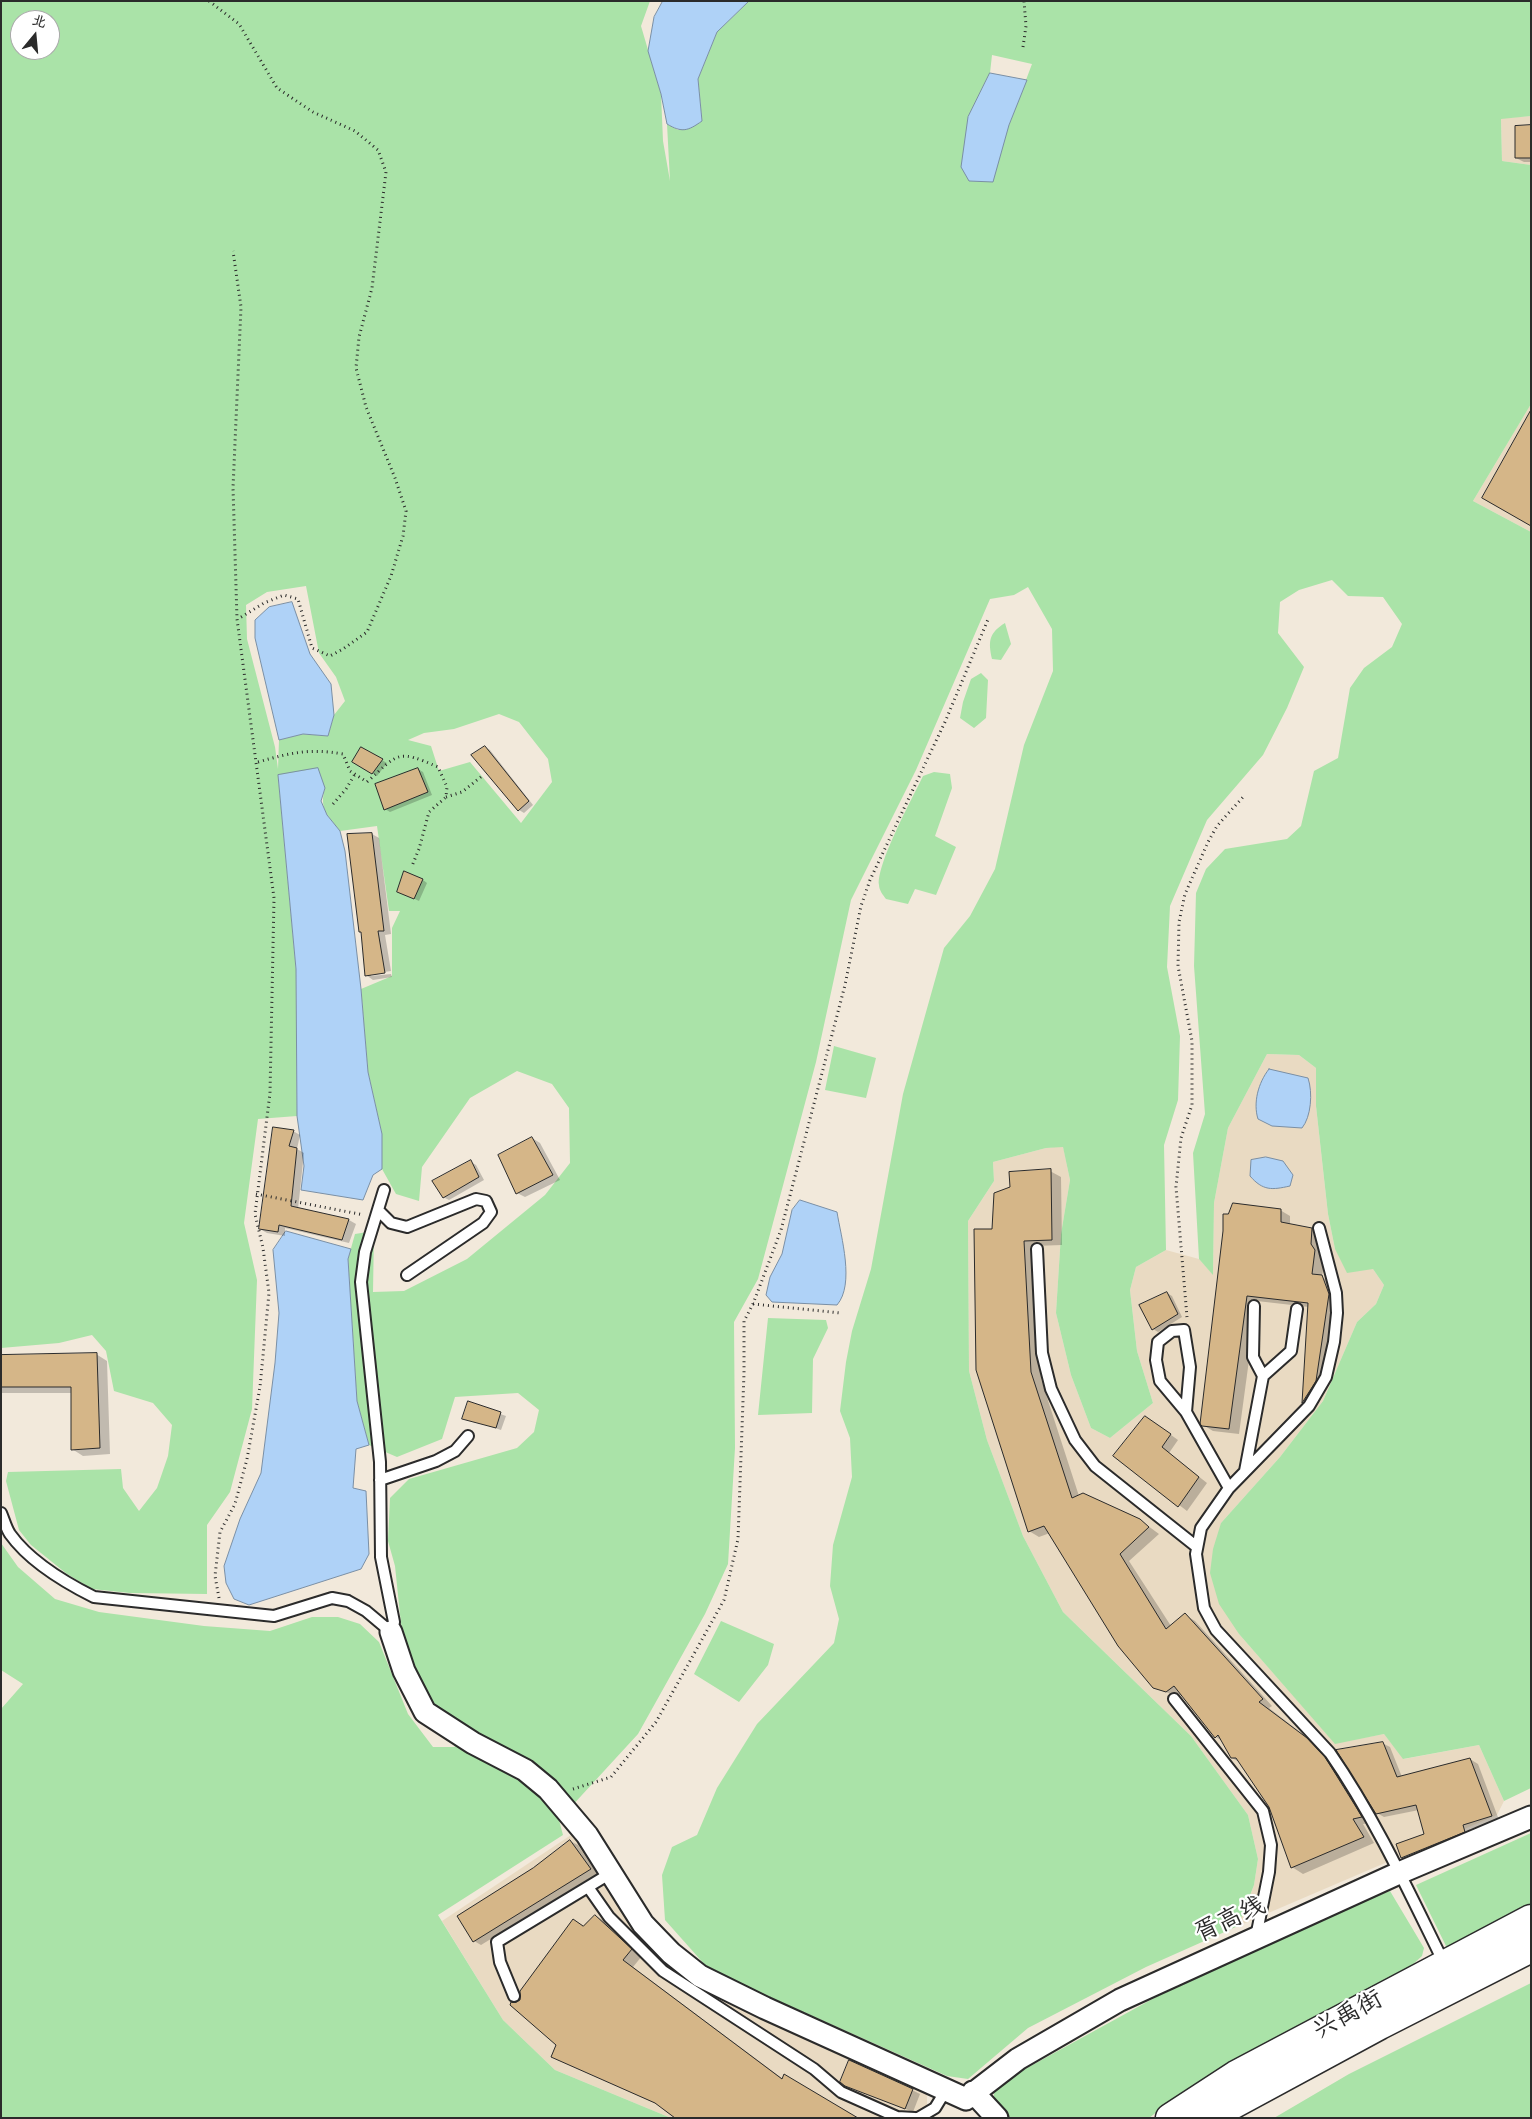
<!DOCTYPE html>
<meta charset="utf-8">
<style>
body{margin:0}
#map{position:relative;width:1532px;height:2119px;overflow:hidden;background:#f2e9db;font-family:Caveat,"LXGW WenKai TC",sans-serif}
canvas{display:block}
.frame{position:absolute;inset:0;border:2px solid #2b2b2b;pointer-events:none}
.north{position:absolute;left:10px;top:10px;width:50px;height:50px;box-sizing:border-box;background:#fff;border:1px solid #aaa;border-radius:50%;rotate:17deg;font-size:14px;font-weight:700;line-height:20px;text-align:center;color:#2b2b2b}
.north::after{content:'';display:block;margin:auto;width:18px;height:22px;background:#2b2b2b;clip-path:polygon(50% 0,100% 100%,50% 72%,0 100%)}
</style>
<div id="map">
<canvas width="1532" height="2119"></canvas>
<div class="frame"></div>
<div class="north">北</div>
</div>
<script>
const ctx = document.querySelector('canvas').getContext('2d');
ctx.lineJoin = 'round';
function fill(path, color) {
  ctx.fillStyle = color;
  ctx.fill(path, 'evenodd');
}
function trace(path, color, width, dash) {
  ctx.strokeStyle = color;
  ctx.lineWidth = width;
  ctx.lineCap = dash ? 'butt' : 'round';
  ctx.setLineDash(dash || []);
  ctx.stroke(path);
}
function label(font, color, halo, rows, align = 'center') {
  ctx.font = font + ' Caveat,"LXGW WenKai TC",sans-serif';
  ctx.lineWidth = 4.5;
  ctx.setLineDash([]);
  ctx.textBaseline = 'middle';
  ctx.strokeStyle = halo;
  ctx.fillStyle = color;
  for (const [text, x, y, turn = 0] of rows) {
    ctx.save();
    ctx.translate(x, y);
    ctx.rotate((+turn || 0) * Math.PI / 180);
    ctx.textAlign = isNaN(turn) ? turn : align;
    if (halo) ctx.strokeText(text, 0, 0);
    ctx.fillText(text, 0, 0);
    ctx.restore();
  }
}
const built = new Path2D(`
 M1531,116V165L1502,161L1501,118Z
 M1531,404V532L1473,501Z
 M1267,1054L1299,1055L1316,1068V1106L1328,1214L1335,1249L1373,1269L1384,1285L1376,1304L1357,1322L1323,1401L1280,1457L1221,1523L1239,1634L1335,1743L1384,1734L1404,1759L1479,1745L1504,1801L1497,1815L1238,1926L1254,1885L1258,1859L1248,1815L1191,1736L1063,1612L1023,1536L987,1440L969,1371L968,1221L994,1181L993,1162L1046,1148L1063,1146L1070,1180L1061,1234L1056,1313L1071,1375L1091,1428L1110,1438L1153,1403L1137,1351L1130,1290L1136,1267L1166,1250L1199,1259L1213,1274L1214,1203L1228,1128Z
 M574,1833L641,1934L927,2090V2118H671L555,2070L503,2020L442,1921Z`);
const green = new Path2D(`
 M1,1H650L641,26L661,94L663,141L670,181L667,124L678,130L702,121L698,79L717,32L749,1H1531V116L1501,119L1502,161L1531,165V404L1473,501L1531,532V1788L1504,1801L1479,1745L1403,1759L1384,1734L1335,1744L1239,1634L1219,1604L1210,1573L1213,1549L1221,1523L1280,1457L1323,1401L1357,1322L1376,1304L1384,1285L1373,1269L1347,1273L1335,1249L1328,1214L1316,1106V1068L1299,1055L1267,1054L1228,1128L1214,1203L1213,1275L1199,1259L1193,1153L1205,1114L1194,966L1196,893L1206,869L1225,849L1287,839L1301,826L1314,771L1338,758L1350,688L1364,668L1392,647L1402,624L1383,597L1348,596L1332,580L1299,590L1280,602L1278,633L1304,667L1287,708L1263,755L1207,820L1170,906L1167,967L1180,1036L1178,1100L1164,1145L1166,1250L1136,1267L1130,1290L1137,1351L1153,1403L1110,1438L1091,1428L1071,1375L1056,1313L1061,1234L1070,1180L1063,1147L1046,1148L993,1162L994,1181L968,1221L969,1371L987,1440L1023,1536L1063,1612L1191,1736L1248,1815L1258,1859L1254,1885L1238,1926L1146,1967L1028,2028L968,2079L947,2076L752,1989L722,1984L665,1920L662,1875L672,1847L697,1835L717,1788L757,1724L834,1643L839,1619L830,1586L833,1545L852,1477L850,1438L840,1411L846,1362L852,1331L871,1269L903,1094L944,948L970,916L995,869L1024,745L1053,671L1052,629L1028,587L1014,595L990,599L916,770L851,900L816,1062L758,1279L734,1322L735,1448L728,1564L705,1614L638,1734L559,1820L563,1835L438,1915L503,2020L555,2070L671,2118H1V1709L23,1684L1,1670V1543L18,1567L55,1599L99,1612L204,1626L270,1631L312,1617H338L360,1624L379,1642L408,1714L433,1747H455L434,1714L413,1662L401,1624L395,1566L388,1541L390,1498L409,1479L517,1448L534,1432L539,1410L518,1393L455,1397L442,1439L397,1457L369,1445L357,1401L348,1259L355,1234L374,1231L373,1292L404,1291L467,1259L545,1195L570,1163L569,1108L552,1084L517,1071L470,1098L422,1167L419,1201L396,1194L382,1169V1134L368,1072L361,989L392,976V928L400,911H389L377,826L340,831C327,815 319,809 325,788L278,775L296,969L297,1116L258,1119L244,1223L257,1280L252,1409L230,1492L207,1525V1594L130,1593L92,1589L67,1574L31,1545L19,1530L6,1481L8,1472L121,1469L123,1488L139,1511L157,1488L168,1456L172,1425L153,1403L114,1391L106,1351L92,1335L59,1343L1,1348ZM20,20H50V50H20ZM992,55L1032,64L1009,125L968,117L990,73ZM306,586L319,653L336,677L345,701L334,715L328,736L303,734L279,740L278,769L275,747L247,639L246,605L267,592ZM499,714L519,722L548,759L552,782L521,823L470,762L439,771L431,746L408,740L424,733L454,729Z
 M1005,623L1011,644L1001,660L992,659C988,641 989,633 1005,623Z
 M981,673L988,680L986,718L974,728L960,718L963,702L971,679Z
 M934,772L950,774L952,788L935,836L956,847L936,895L915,889L908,904L886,899C883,895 879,890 879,885C877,863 912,799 923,776Z
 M834,1046L876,1058L866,1098L825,1090Z
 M768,1318L826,1320L828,1328L813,1359L812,1413L758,1415Z
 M721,1621L774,1644L768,1665L739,1702L694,1674Z
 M1531,1833V1904L1447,1948L1416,1885Z
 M1390,1891L1424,1948L1422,1956L1410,1967L1233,2061L1171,2101L1149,2118H1010L994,2102V2091L1005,2080L1156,1997L1354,1905Z
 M1531,1983V2118H1274L1349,2074Z`);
const water = new Path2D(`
 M663,1H749L717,32L698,79L702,121C688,131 682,133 667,124L661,94L648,51L654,17Z
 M990,73L1027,80L1009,125L993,182L969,181L961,167L968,117Z
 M292,602L310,654L331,684L334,715L328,736L303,734L279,740L255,638V620L269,607Z
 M318,768L325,788L321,801L327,815L340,831L345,851L361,989L368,1072L382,1134V1169L373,1175L363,1200L301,1190L304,1166L297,1116L296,969L278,775Z
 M1269,1069L1308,1078C1313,1093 1311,1117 1302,1128L1272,1126L1258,1119C1253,1103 1258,1083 1269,1069Z
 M1266,1157L1283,1161L1293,1175L1290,1186C1272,1190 1263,1191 1250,1176L1251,1160Z
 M800,1200L837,1212C841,1237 855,1284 837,1305L772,1302L766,1295L770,1277L782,1254L792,1210Z
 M286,1231L351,1249L348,1259L357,1401L369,1445L356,1449L353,1488L366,1491L369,1554L361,1569L249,1605L234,1599L226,1583L224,1566L240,1519L261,1473L275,1363L279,1313L273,1250Z`);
const shadow = new Path2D(`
 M1531,126V162H1524L1516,158Z
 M485,747L490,750L533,805L524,813L519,810L473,755Z
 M362,749L387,763L377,776L354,762Z
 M418,769L423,772L432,795L390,812L385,809Z
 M372,834L379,838L391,934L385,935L391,971L371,974V976L391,974L392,977L373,980L366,975L362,933L360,932Z
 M423,880L427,883L419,901L404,894Z
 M293,1131L300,1135L297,1149L304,1153L298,1209L349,1220L356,1224L349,1243L285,1228V1236L267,1233L260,1229Z
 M532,1138L540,1143L560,1180L525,1197L517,1193Z
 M471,1162L476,1165L484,1180L449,1200L443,1197Z
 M1050,1171L1061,1177L1062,1245L1034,1246L1041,1379L1079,1496L1140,1520L1159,1534L1129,1561L1171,1626L1185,1615L1195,1621L1272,1706L1269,1708L1318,1746L1335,1765L1371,1823L1363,1824L1374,1843L1303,1874L1292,1867L1285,1846L1274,1822L1271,1808L1241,1763L1232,1758L1222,1741L1216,1737L1182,1694L1178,1697L1154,1687L1050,1533L1039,1537L1029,1531L993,1230Z
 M1280,1210L1290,1216V1225L1312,1229L1322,1235L1325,1257L1322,1277L1332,1283L1338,1300L1326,1386L1313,1408L1304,1402L1309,1307L1257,1301L1239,1434L1213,1431L1203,1425L1224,1232Z
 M1167,1293L1172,1296L1182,1317L1158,1332L1153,1329Z
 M96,1354L107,1361L110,1454L83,1456L72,1449V1393H1V1357Z
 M469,1403L506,1416L501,1430L464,1418Z
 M1153,1422L1178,1440L1169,1453L1207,1483L1187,1511L1115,1456Z
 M1382,1743L1390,1747L1402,1777L1470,1759L1478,1764L1499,1820L1470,1829L1472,1836L1410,1862L1402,1858L1425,1835L1419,1810L1384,1817L1377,1813Z
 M570,1841L578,1845L597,1874L481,1945L474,1941Z
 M596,1916L606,1922L642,1956L633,1967L783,2079L856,2118L661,2106L553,2056L558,2045L521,2000L574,1920L584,1926Z
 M845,2085L912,2090L920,2094L913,2112Z`);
const building = new Path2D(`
 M1531,125V158H1515V126Z
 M1531,410V526L1482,498Z
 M485,746L529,801L518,811L471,755Z
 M361,747L383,759L372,774L352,762Z
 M418,768L428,792L384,810L375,784Z
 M372,833L384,931H378L385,973L365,976L361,932H359L347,834Z
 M404,871L423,879L414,899L397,892Z
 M273,1127L294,1130L289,1146L297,1148L291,1206L349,1219L342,1240L279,1225L278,1232L259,1229Z
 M532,1137L553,1175L516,1194L498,1155Z
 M471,1160L479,1177L443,1198L432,1181Z
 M1051,1169L1052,1240L1024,1241L1031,1372L1072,1498L1083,1493L1140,1519L1149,1527L1120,1554L1166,1629L1185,1613L1263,1699L1259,1702L1307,1738L1325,1757L1356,1807L1362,1817L1353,1819L1364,1837L1291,1868L1269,1807L1236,1758H1231L1218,1735L1215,1738L1174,1686L1166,1692L1153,1688L1118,1646L1044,1526L1028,1532L976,1370L974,1229H992L994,1193L1010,1187L1009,1172Z
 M1233,1203L1281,1209V1222L1312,1228L1311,1244L1315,1250L1312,1274L1322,1275L1329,1294L1316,1381L1302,1403L1308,1303L1247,1296L1229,1429L1202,1426L1200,1424L1223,1231V1214H1228Z
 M1167,1292L1178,1314L1152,1330L1139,1305Z
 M97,1353L100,1448L71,1450V1387H1V1355Z
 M468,1401L501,1412L496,1428L462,1419Z
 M1145,1416L1171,1434L1162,1447L1199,1477L1178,1507L1113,1456Z
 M1383,1742L1397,1777L1470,1758L1492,1816L1463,1825L1465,1832L1401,1858L1396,1844L1424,1834L1416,1805L1376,1814L1336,1750Z
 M570,1840L591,1869L473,1942L457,1916L533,1868Z
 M595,1915L632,1949L623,1960L782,2079L784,2074L858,2118H675L655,2103L551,2057L556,2045L510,2005L511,2002H516L520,2000V1991L573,1919L583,1926Z
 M849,2060L913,2089L905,2109L845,2086L840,2082Z`);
const path = new Path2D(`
 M209,1L239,24L277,88L313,112L355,131L378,150L386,172L372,288L359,337L356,368L366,407L395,478L406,511L403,536L391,576L367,632L343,649L330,656L312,648L298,599L284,595L264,603L238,619
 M1023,47L1026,26L1024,1
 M258,762C290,753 309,748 343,754L350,771L367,782C399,753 397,749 438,767L447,787L446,797L429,812L419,849L412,866
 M446,797L462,792L482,776
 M333,804L346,789L355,774
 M256,1194L364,1215
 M753,1304L841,1313
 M1187,1317L1176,1187L1181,1138L1192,1105V1041L1178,966L1179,922L1185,894L1208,842L1217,826L1243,797
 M219,1598L215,1576L220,1532L235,1504L247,1459L260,1387L269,1293L263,1248L255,1214L270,1093L274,898L237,619L233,488L241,307L233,251
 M573,1789L611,1777L656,1722L724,1600L738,1539L744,1373V1321L753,1304L781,1230L845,985L861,906L870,880L945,722L989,617`);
const lane = new Path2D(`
 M378,1210L391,1223L407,1227L476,1199L486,1201L491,1212L483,1223L407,1275
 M1319,1228L1336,1293L1337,1313L1334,1342L1326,1377L1309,1406L1229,1488L1201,1528L1196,1554L1204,1608L1216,1630L1330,1753C1375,1818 1409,1892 1444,1963
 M1037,1249L1042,1353L1051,1389L1075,1440L1095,1466L1197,1547
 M1263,1376L1291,1351L1297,1309
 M1186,1412L1160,1381L1156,1360L1158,1342L1172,1331L1184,1330L1190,1367L1186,1412L1229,1488
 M1245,1471L1263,1376L1253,1357L1254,1306
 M380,1480L436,1461L455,1451L468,1436
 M1,1513C4,1520 6,1528 10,1534C30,1562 64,1582 94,1597L274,1616L332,1598L348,1601L366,1611L391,1632L394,1622L381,1557L380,1462L361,1282L365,1252L384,1190
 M1174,1699L1263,1811L1271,1845L1269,1872L1256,1937
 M588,1887L609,1917L663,1971L814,2069L841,2092L897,2117L915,2118
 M514,1996L500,1962L497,1942L611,1873
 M918,2118L935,2108L946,2090`);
const street = new Path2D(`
 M391,1632L404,1671L425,1712L473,1743L525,1770L548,1789L587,1835L643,1924L671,1953L700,1976L765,2008L966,2099L1018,2059L1120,2000L1399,1873L1531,1817
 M973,2092L997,2118`);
const primary = new Path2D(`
 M1170,2118L1236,2075L1531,1919
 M1208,2118L1380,2025L1531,1948`);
const streetNames = [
 ["胥高线",1230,1920,-25],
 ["兴禹街",1348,2015,-28]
];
fill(built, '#e9dac2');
fill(green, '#aae3a8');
fill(water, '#afd2f7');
trace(water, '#7a8fa5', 1);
fill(shadow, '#0003');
fill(building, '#d5b688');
trace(building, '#2b2b2b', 1);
trace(lane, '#2b2b2b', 14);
trace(street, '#2b2b2b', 25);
trace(primary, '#2b2b2b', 31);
trace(path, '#2b2b2b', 3, [1, 4]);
trace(lane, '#fff', 10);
trace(street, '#fff', 21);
trace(primary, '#fff', 28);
label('25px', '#2b2b2b', '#fff', streetNames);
</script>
